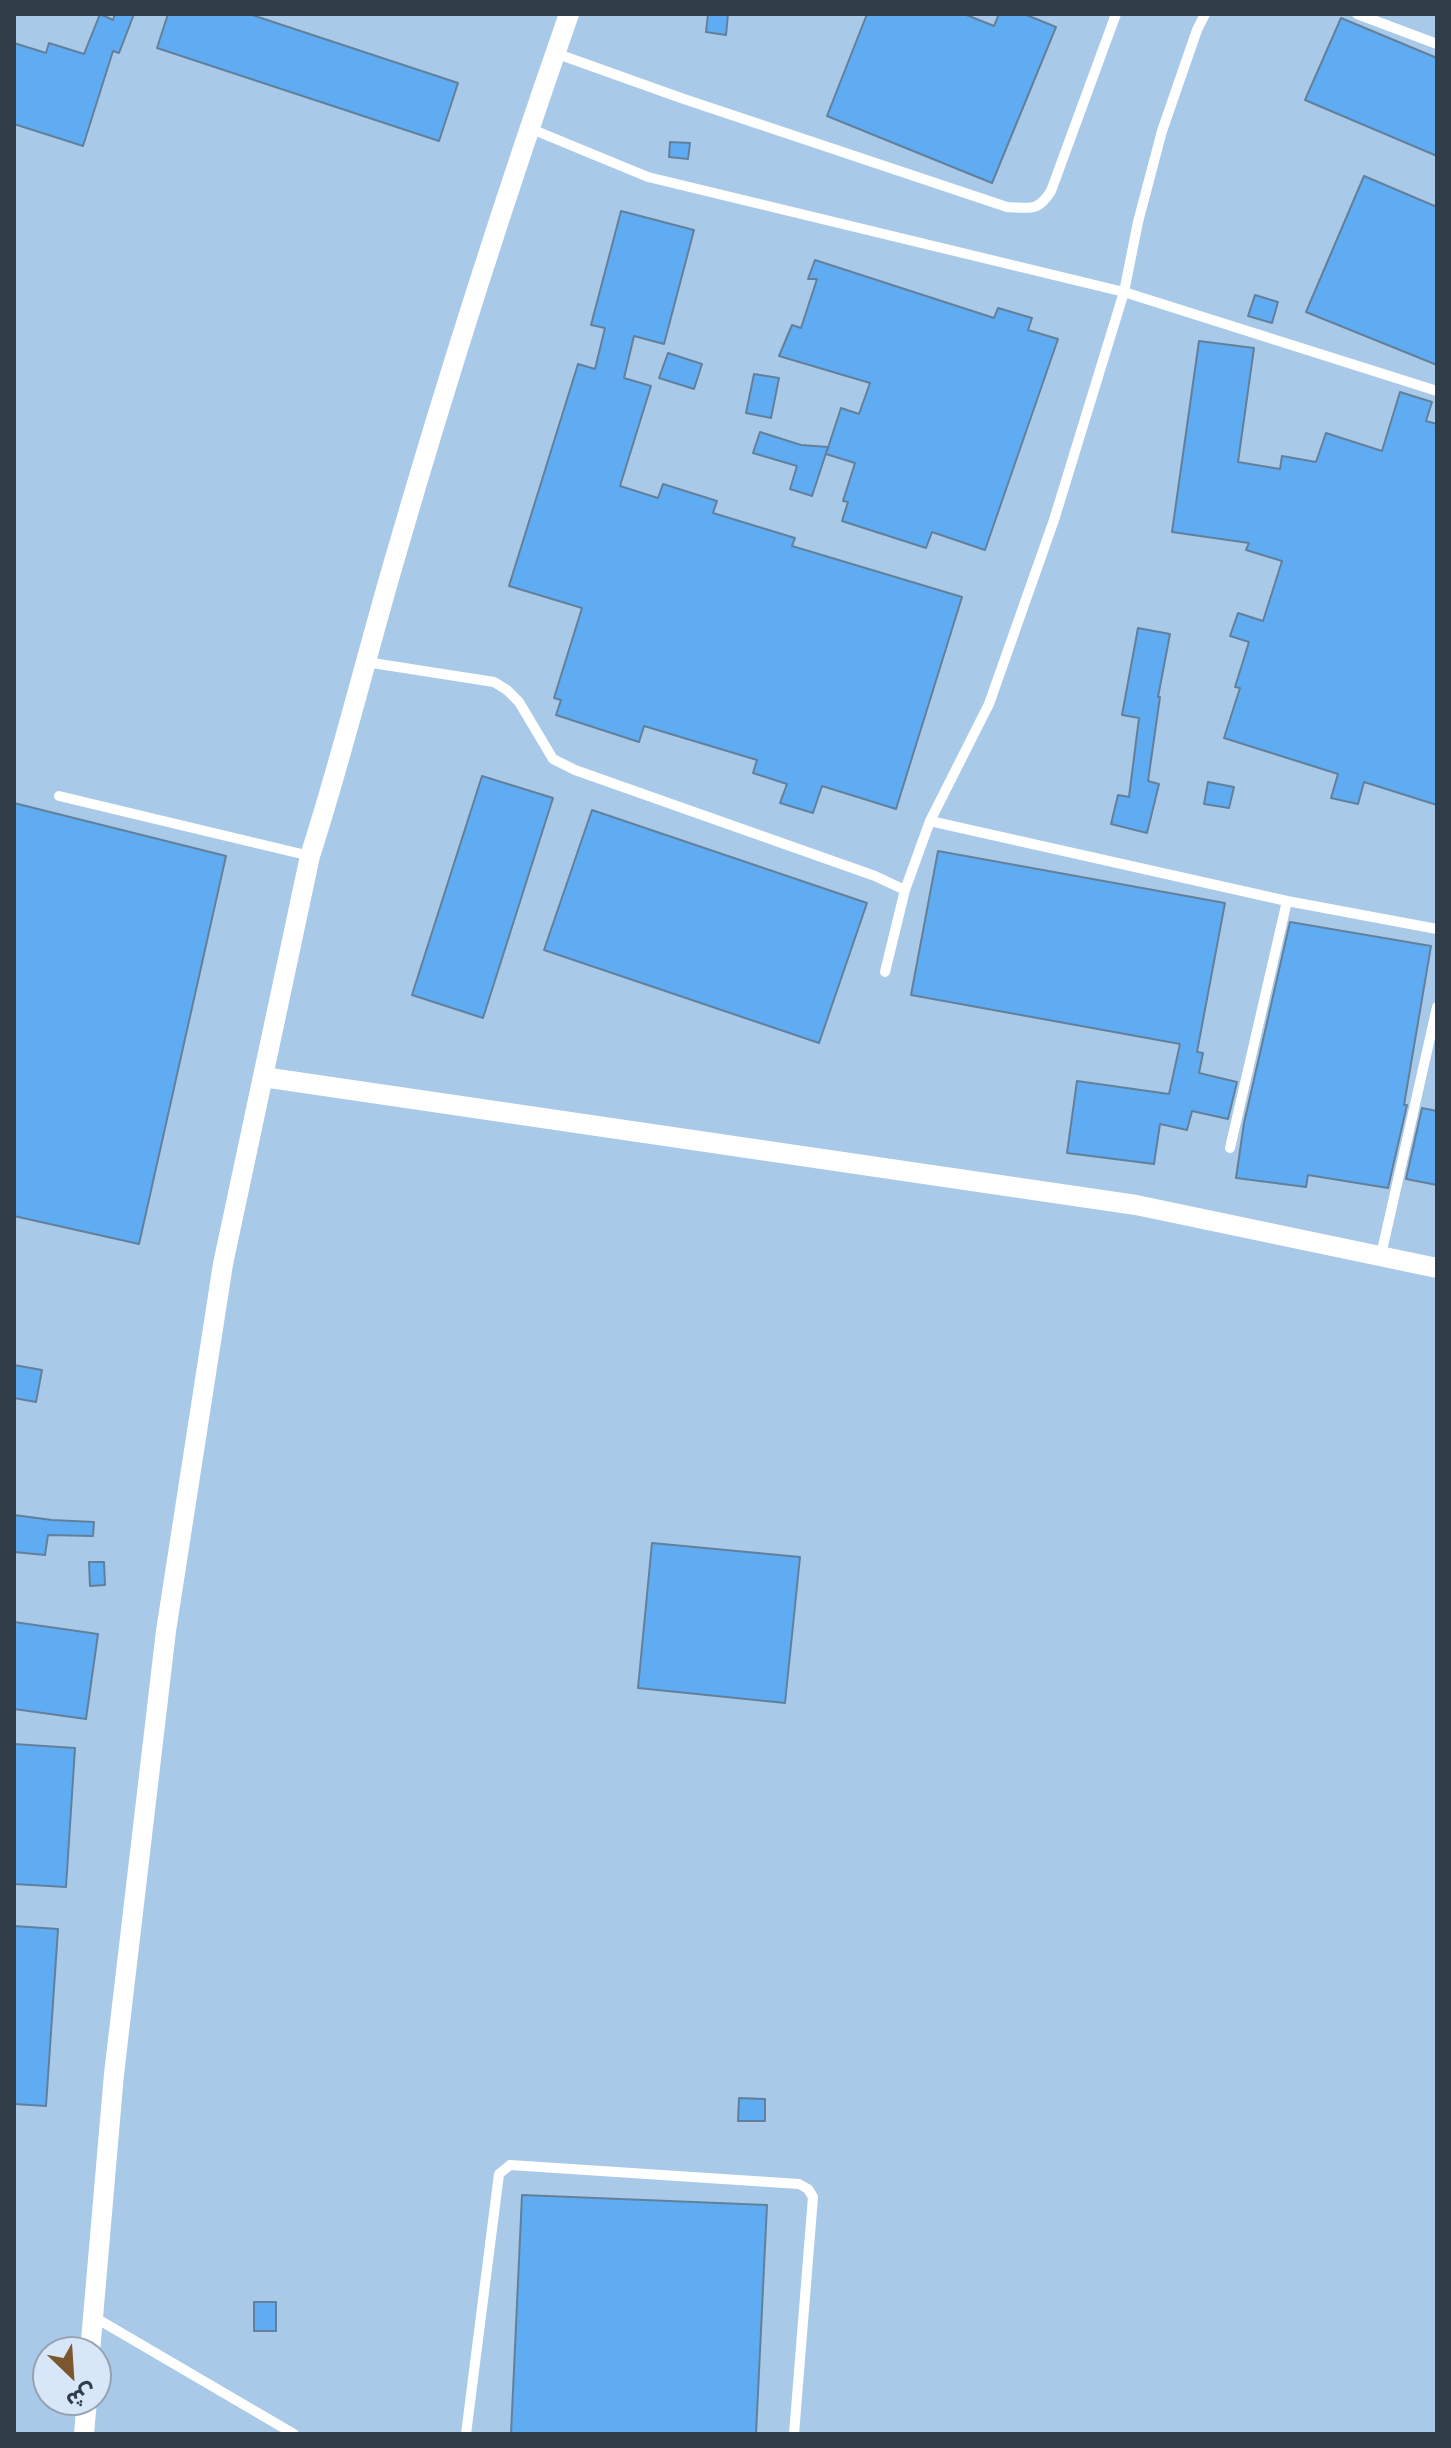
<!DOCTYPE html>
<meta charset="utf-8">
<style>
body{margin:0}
#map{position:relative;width:1451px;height:2448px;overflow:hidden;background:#a9c9e8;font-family:Figtree,"Noto Sans Arabic",sans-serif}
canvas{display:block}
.frame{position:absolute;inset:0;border:16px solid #313e4a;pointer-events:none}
.north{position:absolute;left:32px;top:2336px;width:80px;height:80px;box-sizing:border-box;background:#d8e7f8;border:2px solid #95a3b2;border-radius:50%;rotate:155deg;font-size:22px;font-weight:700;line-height:32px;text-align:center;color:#313e4a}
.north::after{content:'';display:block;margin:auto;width:28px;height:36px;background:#7a572f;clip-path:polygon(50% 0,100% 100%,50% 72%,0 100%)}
</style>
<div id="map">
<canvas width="1451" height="2448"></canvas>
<div class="frame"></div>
<div class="north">ش</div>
</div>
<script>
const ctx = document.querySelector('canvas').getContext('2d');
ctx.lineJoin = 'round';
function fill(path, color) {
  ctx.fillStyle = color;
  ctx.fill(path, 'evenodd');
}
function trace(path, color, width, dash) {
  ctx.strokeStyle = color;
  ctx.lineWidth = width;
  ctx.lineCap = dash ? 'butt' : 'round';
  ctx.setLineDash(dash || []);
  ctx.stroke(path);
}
const building = new Path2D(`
 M100,14L113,20L115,14H134L119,53L113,51L83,146L14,124V43L46,53L49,43L84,54Z
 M168,14H249L458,83L439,141L157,48Z
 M708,14H728L726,35L706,32Z
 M867,14H964L994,26L999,14H1024L1056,27L992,183L827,116Z
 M1341,18L1437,58V156L1305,100Z
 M670,142L690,143L688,159L669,157Z
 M1364,176L1437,207V365L1306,312Z
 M621,211L694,230L664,344L634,336L624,378L651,386L620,486L658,498L663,484L717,501L713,513L795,538L792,546L962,597L896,809L822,786L813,813L780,803L787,784L753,773L757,760L644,726L639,742L556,715L561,700L554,698L582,608L509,586L578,364L595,369L605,328L591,325Z
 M815,260L994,318L998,308L1032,318L1028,330L1058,339L985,550L932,532L926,548L842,521L848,502L843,501L855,463L826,454L841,408L859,414L870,383L779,356L792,325L801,328L817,279H808Z
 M1255,295L1278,302L1272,323L1248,316Z
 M1199,341L1254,348L1238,462L1280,469L1282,456L1316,462L1326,433L1382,451L1400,392L1432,402L1426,421L1437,424V805L1364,782L1358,804L1331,798L1338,774L1224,738L1240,688L1235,687L1249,642L1230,636L1238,613L1263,621L1282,561L1246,550L1249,543L1172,532Z
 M668,353L702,364L694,389L659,378Z
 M754,374L779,378L771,418L746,413Z
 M760,432L801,445L828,447L812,496L790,489L797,466L753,453Z
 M1138,628L1170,634L1158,697H1160L1148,781L1159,784L1147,833L1111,824L1118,795L1129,797L1139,718L1122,715Z
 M482,776L553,798L483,1018L412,995Z
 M1208,782L1234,787L1229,808L1204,804Z
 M14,803L226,856L139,1244L14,1216Z
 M592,810L867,903L819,1043L544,950Z
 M938,851L1225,903L1197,1052L1203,1053L1199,1073L1237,1082L1228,1119L1192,1111L1187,1130L1160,1124L1154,1164L1067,1153L1077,1081L1169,1094L1180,1044L911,995Z
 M1290,922L1431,946L1404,1105H1407L1388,1188L1308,1175L1306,1187L1236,1178L1244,1123Z
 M1422,1108L1437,1111V1185L1406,1179Z
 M14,1365L42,1370L36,1402L14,1398Z
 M14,1515L52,1520L94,1522L93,1536L48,1535L45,1555L14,1552Z
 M652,1543L800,1557L785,1703L638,1688Z
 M89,1562H104L105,1585L90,1586Z
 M14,1622L98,1634L86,1719L14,1709Z
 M14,1744L75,1748L66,1887L14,1884Z
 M14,1926L58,1929L46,2106L14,2104Z
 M739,2098L765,2099V2121H738Z
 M522,2195L767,2205L756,2434H511Z
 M254,2302H276V2331H254Z`);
const service = new Path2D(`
 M1357,14L1437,44
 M555,53L681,98L1007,207C1030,208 1038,212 1051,191L1116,14
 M529,128L648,177L1124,292L1437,391
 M366,662L494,682L507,690L519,702L553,759L575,770L875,876L905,890
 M59,796L310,856
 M930,821L1287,901L1437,929
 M885,972L905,890L930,821L989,704L1054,520L1124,292L1138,222L1162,131L1197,30L1205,14
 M1230,1148L1287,901
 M1381,1255L1437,1007
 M94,2317L294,2434
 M466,2434L499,2174L510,2165L799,2184L808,2189L813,2197L794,2434`);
const minor = new Path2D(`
 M263,1077L1136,1205L1437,1268
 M90,2352L114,2074L166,1631L223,1264L310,856C342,757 366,657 395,558C448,375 506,194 569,14
 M84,2434L87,2400`);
fill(building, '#60acf2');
trace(building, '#62809c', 2);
trace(service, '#fff', 10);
trace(minor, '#fff', 20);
</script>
